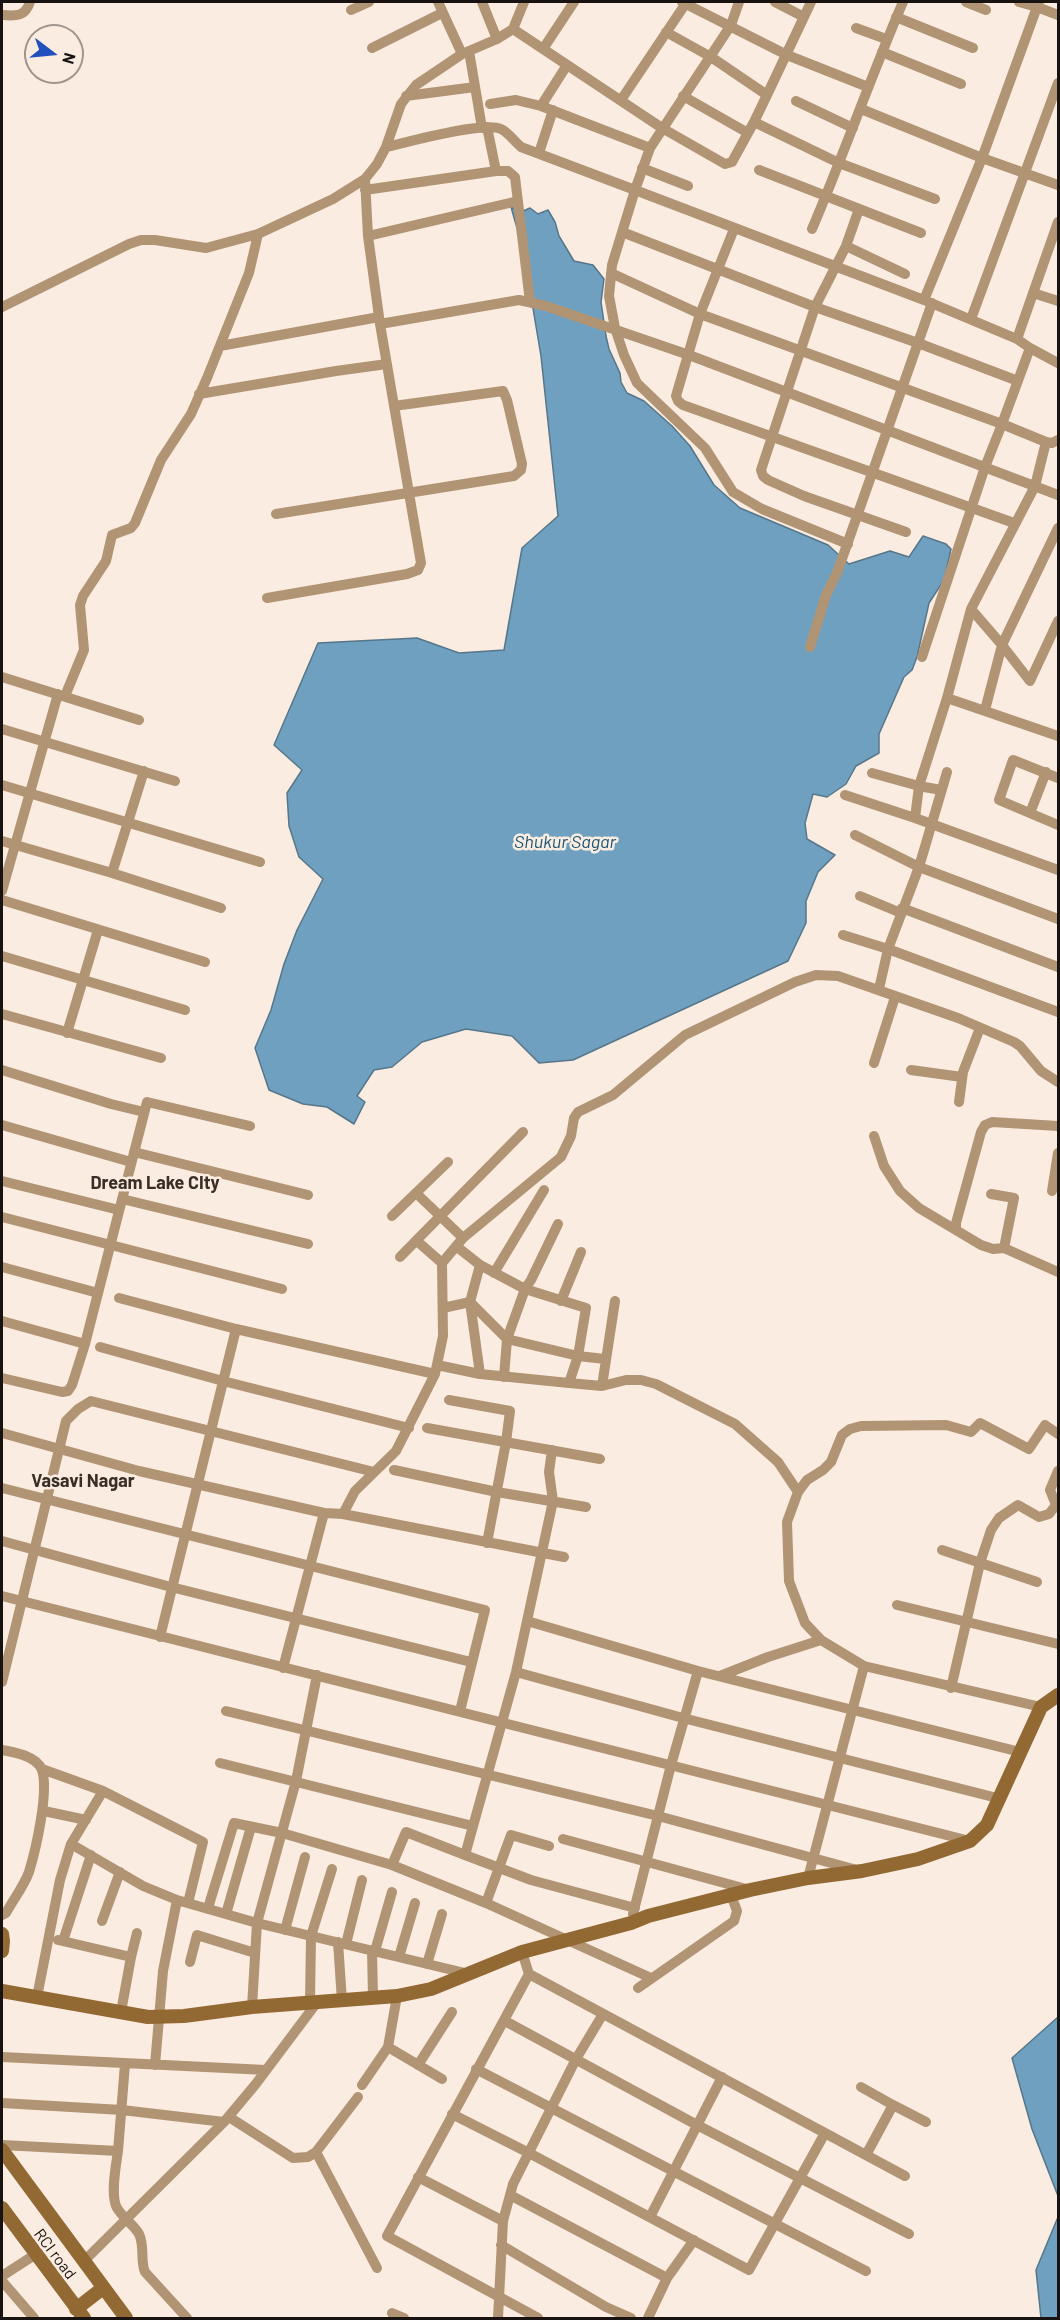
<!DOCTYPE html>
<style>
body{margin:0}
#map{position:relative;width:1060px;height:2320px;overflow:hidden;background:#faece1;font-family:Barlow,sans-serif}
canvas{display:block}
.frame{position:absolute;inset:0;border:3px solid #181310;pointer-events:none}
.north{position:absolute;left:24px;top:24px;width:60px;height:60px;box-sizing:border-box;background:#faece1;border:2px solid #a0958d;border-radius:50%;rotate:106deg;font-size:16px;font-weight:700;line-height:24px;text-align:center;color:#181310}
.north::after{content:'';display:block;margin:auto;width:21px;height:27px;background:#2251be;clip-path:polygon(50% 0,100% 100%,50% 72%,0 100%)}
</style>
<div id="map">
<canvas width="1060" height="2320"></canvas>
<div class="frame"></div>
<div class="north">N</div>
</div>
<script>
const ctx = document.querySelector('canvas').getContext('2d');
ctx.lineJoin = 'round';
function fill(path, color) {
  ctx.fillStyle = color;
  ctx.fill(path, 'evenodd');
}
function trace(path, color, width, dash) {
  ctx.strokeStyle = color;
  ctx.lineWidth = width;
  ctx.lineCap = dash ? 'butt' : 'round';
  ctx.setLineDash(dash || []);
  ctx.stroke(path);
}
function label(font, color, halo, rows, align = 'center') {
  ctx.font = font + ' Barlow,sans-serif';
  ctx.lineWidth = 5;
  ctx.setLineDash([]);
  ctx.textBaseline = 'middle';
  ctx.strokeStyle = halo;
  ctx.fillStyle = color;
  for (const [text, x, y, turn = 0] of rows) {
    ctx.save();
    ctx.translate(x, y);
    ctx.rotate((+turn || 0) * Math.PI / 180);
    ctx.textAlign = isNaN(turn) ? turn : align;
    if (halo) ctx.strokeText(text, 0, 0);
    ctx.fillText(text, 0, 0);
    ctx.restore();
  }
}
const water = new Path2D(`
 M511,207L521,212L530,208L538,214L548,210L555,222L559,236L574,261L593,265L604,279L601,302L606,336L609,349L620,373L621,382L627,393L644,401L672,426L690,446L714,485L740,508L828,545L849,564L890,551L909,557L923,536L946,544L951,549L944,580L929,603L917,657L912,670L904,677L879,734V753L856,766L846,784L827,797L813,794L805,823L807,839L835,855L818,872L806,901V923L788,961L573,1060L539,1063L512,1036L466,1029L422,1042L392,1067L374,1070L357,1096L365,1102L354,1124L327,1107L303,1104L269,1090L255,1048L271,1010L284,964L297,930L323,879L299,857L289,826L287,793L302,770L274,745L318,643L417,638L459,653L504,650L522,548L558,516L541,356L523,249Z
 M1058,2017V2196L1032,2129L1012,2058Z
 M1058,2217V2318H1041L1036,2270Z`);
const street = new Path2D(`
 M438,2L462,54
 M482,2L497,39
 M682,2L787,55L868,87
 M739,2L731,25L650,148L635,190L924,300L1017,339
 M775,2L804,17
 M966,2L986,10
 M1019,2L1037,7L1039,2
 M351,10L369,2
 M2,15C16,16 25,17 30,2
 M896,17L973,48
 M856,28L886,39
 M513,29L524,2
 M666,32L711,57L767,95L754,122
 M372,48L442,13
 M543,49L574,2
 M469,51L482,128
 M882,52L961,84
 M567,65L541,106L650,148
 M767,95L811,2
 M406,96L475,87
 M683,96L748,133
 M621,100L686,3
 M796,101L853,128
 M490,104L516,100L541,106
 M861,109L982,158L1058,185
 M487,127L496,171H508L515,177L530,302
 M386,147C408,142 483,121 501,129C508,132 514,141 521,147L635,190L612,265L609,296L615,328L624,355L637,383L705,448L733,492L762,509L848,544
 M539,153L553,110
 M642,168L688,186
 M759,170L921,233
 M365,179L368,236L380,324L519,300L546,306L689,355L1058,495
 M365,190L496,171
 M859,209L846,246L815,307L761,470L763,476L768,480L804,496L906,532
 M734,229L700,314L676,396L678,401L683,405L1014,523
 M812,229C844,154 871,76 903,2
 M622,232L815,307L918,343L1018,381
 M368,236L518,201
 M846,246L905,274
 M611,273L700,314L1002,424L1030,348L1017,339L1058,222
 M1033,293L1058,301
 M924,300L982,158L1037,7L1058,15
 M2,307L129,244L141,240H155L206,248L258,234L333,199L365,179L377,164L386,147L401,104L416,85L462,54L497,39L513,29L662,128L725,164L732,162L754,122L839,163L935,199
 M971,319L1058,83
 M220,346L379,317
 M1030,348L1058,363
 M199,394L336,371L387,364
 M276,514L514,476L521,470L522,464L507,400L503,391L394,406
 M267,598L407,574L418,570L421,563L380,324
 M971,609L1035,486L1046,442
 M810,647L826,595L837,573L932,303
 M922,657L985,467L1002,424L1046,442L1052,443L1058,440
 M2,677L139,720
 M65,696L84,650L80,605L83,596L106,561L112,535L131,528L135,523L161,460L191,414L207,378L249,273L258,234
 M947,698L1058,736
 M985,710L1002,645L1058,528
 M2,729L175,781
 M872,773L919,786L941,790
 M1058,778L1013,760L999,800L1058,825
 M2,785L260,862
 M845,795L915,818L1058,870
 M1030,813L1046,772
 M915,818L919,786L947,698L971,609L1002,645L1030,681L1058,621
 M855,835L919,867L1058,919
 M2,841L112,873L221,908
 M112,873L144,771
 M2,891L58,694
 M860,896L901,913
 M2,900L205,962
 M902,908L1058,967
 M843,935L888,949L1058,1012
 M2,956L185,1010
 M879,989L888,949L919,867L947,772
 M2,1014L161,1058
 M67,1033L98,930
 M874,1063L895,997
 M2,1070L111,1104L144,1112
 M911,1070L962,1077
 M959,1102L963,1072L980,1028
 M2,1125L131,1162
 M874,1136L884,1166L900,1191L919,1208L981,1245L993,1249L1004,1248L1058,1272
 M134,1152L308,1195
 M2,1181L119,1210
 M1052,1191L1058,1153
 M416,1193L463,1238
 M991,1194L1014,1198L1004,1248
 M122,1199L308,1244
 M392,1216L448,1162
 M2,1217L282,1289
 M558,1224L531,1280L525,1289L586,1308L578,1356L569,1383
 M956,1230V1223L981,1132L985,1125L992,1122L1058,1126
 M417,1241L442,1263
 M456,1246L480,1265L525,1289L507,1339L504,1377
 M400,1257L523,1132
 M480,1265L470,1302L480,1374
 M2,1267L98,1293
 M494,1273L544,1190
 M119,1298L236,1329L435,1374
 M561,1301L581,1252
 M443,1308L470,1302L507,1339L578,1356L605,1359
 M2,1321L85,1344
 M100,1347L223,1381L409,1428
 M437,1365L480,1374L569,1383L602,1386L626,1380H641L656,1384L735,1424L778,1462L798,1492
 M2,1378L62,1392L68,1391L72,1385L85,1344L147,1102L250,1126
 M602,1386L615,1301
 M449,1400L510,1411L506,1442L487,1543
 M427,1428L600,1459
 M2,1433L139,1471L324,1513
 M394,1470L497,1492L586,1507
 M2,1488L485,1610L460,1711
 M343,1514L564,1557
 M2,1541L171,1587L471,1662
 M942,1550L1037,1582
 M2,1596L970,1841
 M897,1605L1058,1644
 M527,1621L553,1501L549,1472L552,1450
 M160,1637L236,1329
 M283,1668L324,1513L343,1514L355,1491L396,1451L435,1374L443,1336L442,1263L463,1238L561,1157L571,1136L574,1118L578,1112L613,1095L685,1035L795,982L816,975L838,976L958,1018L1014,1042L1020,1046L1041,1071L1058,1082
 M516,1672L683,1718L1001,1799
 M720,1676L768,1657L821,1640
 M2,1682L66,1421L78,1409L91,1401L374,1472
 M951,1688L980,1563L991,1530L999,1518L1018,1505L1039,1517L1049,1514L1056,1505L1050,1490L1058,1471
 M1041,1707L864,1666L821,1640L805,1623L789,1581L787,1522L798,1492L807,1480L823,1470L831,1462L842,1435L850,1429L861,1426L946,1425L971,1432L980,1423L1029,1449L1045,1425L1058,1434
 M226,1711L658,1816L857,1870
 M2,1750C14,1752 37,1756 42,1770C49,1792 36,1849 29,1872C24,1886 13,1900 6,1913L2,1915
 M220,1763L473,1826
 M42,1769L103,1791L203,1842L188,1903
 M44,1811L86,1820
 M563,1839L750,1890
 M71,1844L143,1886L177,1900L257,1923L469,1974
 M392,1865L406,1832L465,1855
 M808,1878L864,1666
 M486,1903L651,1978
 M208,1908L234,1823L282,1833L392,1865L486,1903L511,1835L549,1846
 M635,1908L531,1880L465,1855L516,1672L527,1621L698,1671L1020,1752
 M226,1914L251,1827
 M633,1914L671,1765L698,1671
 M102,1921L120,1872
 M285,1930L305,1857
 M58,1940L131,1957
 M63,1941L91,1855
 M338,1942L342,2001
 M346,1944L362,1880
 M372,1950L373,1997
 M375,1951L392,1892
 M522,1952L529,1974
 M399,1957L415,1903
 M190,1962L197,1935L255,1953
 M427,1964L442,1914
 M638,1988L734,1921L737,1911L731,1895
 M397,1996L388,2047L442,2079
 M37,1997L60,1880L71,1844L103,1791
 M310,2003L311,1936L332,1869
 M252,2007L257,1923L296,1781L317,1675
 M121,2012L131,1957L137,1933
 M505,2021L697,2125L909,2234
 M2,2057L266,2070
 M155,2065L163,1971L177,1900
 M418,2065L452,2012
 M476,2069L866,2271
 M362,2085L388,2047
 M861,2087L893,2105
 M2,2103L122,2110L224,2122
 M452,2114L529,2153L749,2270L825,2133
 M229,2117L293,2158L308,2157L316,2152L358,2097
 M2,2145L118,2151C116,2165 110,2196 117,2208C123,2218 134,2225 139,2234C145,2246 140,2261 145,2272L187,2318
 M118,2151L125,2064
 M316,2152L377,2268
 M866,2155L893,2105L926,2122
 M418,2177L503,2221
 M510,2195L667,2278
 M650,2217L722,2077
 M501,2245L606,2307L631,2318
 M83,2262L224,2122L255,2085L318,2001
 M2,2276L36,2254
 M2,2281L34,2318
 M392,2313L404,2318
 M498,2318L503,2221L513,2184L576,2059L603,2014
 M538,2318L387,2236L529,1974L905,2176
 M648,2318L667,2278L694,2240`);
const secondary = new Path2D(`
 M2,1934L3,1941L2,1951
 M2,1991L148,2017L184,2016L252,2007L397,1996L431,1989L522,1952L631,1923L648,1916L750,1890L808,1878L862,1871L918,1859L970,1841L987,1825L1041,1707L1058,1695
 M2,2150L126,2318
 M2,2208L84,2318
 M76,2309L103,2288`);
const streetNames = [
 ["RCI road",55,2254,53]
];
const waterNames = [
 ["Shukur Sagar",565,842]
];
const neighbourhoodNames = [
 ["Dream Lake CIty",155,1183],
 ["Vasavi Nagar",83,1481]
];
fill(water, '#70a0bf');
trace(water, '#56768a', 1.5);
trace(street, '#b19473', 10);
trace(secondary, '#926833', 14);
label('16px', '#181310', '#faece1', streetNames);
label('italic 18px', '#1a5675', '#faece1', waterNames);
label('bold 18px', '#392f27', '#faece1', neighbourhoodNames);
</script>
